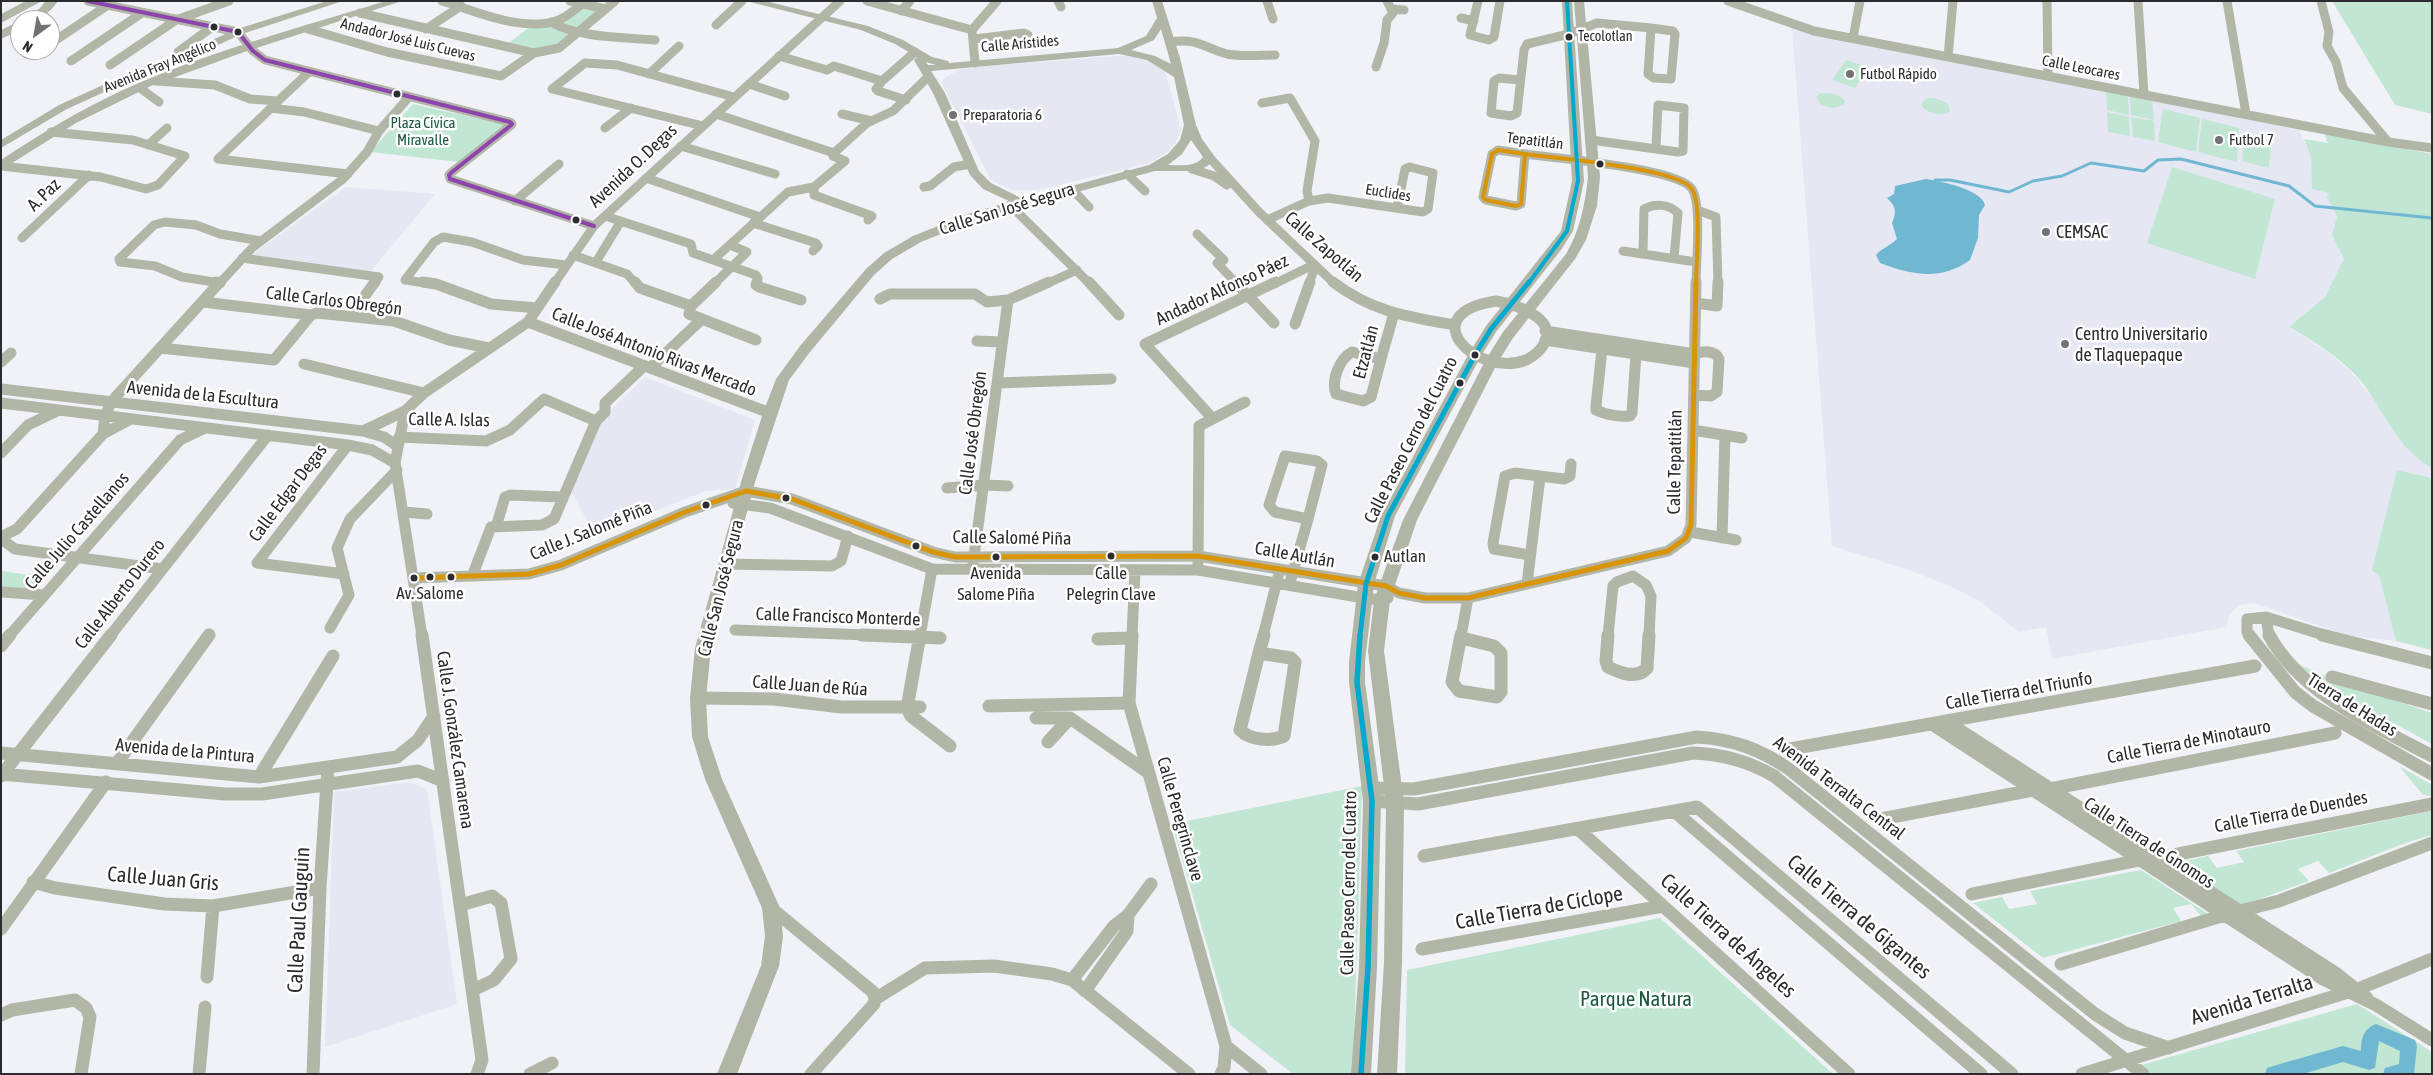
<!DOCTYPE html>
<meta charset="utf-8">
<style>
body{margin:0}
#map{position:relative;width:2433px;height:1075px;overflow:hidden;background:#f1f2f7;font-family:"Asap Condensed",sans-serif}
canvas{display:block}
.frame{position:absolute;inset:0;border:2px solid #2c2c30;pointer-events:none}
.north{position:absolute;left:10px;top:10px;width:50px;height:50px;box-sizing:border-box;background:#fff;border:1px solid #ababac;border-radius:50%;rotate:212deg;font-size:14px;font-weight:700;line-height:20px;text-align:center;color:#2c2c30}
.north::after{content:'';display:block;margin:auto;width:18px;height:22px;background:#717176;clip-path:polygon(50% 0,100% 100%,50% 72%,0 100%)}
</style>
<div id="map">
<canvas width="2433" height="1075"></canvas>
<div class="frame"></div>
<div class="north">N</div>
</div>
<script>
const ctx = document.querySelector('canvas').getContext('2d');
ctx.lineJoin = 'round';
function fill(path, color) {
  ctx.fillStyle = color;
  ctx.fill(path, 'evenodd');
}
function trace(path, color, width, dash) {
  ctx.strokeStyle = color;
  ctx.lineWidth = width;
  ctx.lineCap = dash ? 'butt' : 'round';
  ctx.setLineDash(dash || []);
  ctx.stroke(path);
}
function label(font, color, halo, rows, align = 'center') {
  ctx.font = font + ' "Asap Condensed",sans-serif';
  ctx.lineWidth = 5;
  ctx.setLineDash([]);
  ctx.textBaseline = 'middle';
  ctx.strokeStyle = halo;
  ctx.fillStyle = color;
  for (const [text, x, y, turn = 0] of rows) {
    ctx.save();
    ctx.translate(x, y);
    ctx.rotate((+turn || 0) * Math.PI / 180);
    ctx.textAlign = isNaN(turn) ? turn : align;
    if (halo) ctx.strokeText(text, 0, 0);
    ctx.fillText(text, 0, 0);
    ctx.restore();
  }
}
const built = new Path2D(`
 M1792,28L2298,127L2311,157L2312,188L2329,192L2328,197L2337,216L2332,235L2345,259L2325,297L2289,327L2330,354L2349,370L2432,468V478L2398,470L2379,575L2396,641L2346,635L2254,603L2239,605L2229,615L2227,627L2052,659L2046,627L2019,632L1981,602L1954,588L1912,571L1832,546Z
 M1131,55L1147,59L1166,73L1181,130L1176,142L1168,152L1147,164L1038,190H1011L991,180L941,82L947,76L962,69L985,66Z
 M346,187L435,194L370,272L250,256Z
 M645,377L755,420L735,489L706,491L595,534L571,492L597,423Z
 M409,782L427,789L457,1004L325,1047L334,792Z`);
const green = new Path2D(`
 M2332,1H2432V114L2395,105Z
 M583,6L603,9L559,47L535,51L506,45L531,26Z
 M1846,60L1868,67L1855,88L1832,80Z
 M2106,91L2128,96L2129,115L2107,110Z
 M1821,93L1835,94L1845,100L1844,105L1834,108L1821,105L1816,97Z
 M2130,96L2152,100L2154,120L2131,115Z
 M1935,98L1948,104L1950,111C1940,117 1928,114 1921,105L1925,99Z
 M413,104L507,125L460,162L370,152Z
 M2163,109L2200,118L2196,152L2158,142Z
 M2107,112L2129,117L2130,136L2108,132Z
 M2131,117L2154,121L2155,141L2133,137Z
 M2202,119L2239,128L2237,162L2198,152Z
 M2324,132L2432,154V468C2397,448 2387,416 2364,385C2346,361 2315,342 2289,327L2325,297L2344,259L2332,235L2337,216L2327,197L2329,193L2312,189L2311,157L2304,139L2328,143Z
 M2244,139L2271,146L2269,168L2242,161Z
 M2172,167L2275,199L2255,279L2147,243Z
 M2397,470L2432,478V650L2396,641L2379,575L2372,570Z
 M47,562L59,564L33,592L1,589V571L29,575Z
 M2299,665L2330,678L2432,713V744L2322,684Z
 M2399,766L2432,785V796L2423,795Z
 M1362,786L1353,1074H1293L1230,1025L1172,824Z
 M2432,811V835L2408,842L2329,873L2318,861L2298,869L2309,881L2240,906L2204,882L2208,874L2195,866L2191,873L2176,863L2208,856L2217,868L2244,862L2236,851Z
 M2141,870L2208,914L2201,916L2191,904L2173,908L2181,921L2043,958L1973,903L2002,897L2009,909L2037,904L2030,891Z
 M1660,918L1833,1074H1405L1407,970Z
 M2357,1004L2432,1052V1074H2152L2141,1065Z`);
const water = new Path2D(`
 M1926,179C1940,181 1981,189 1985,205L1979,215L1978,238L1970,260C1941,281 1911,275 1880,263L1876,255C1882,248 1890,246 1897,239L1892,223C1897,212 1896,206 1887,198L1894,194L1895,186Z`);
const stream = new Path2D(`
 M1935,180H1950L2009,192L2033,181L2062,176L2091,163L2144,171L2158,160L2181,159L2289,186L2315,206L2432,218`);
const canal = new Path2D(`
 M2376,1024L2415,1040L2417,1046L2414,1074H2383L2385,1068L2399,1064L2400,1051L2379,1041L2375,1068L2369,1070L2343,1062L2303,1074H2265L2267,1068L2273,1066L2343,1046L2361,1051C2361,1039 2363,1029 2376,1024Z`);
const streetFar2 = new Path2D(`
 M88,1L238,32L253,51L265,60L510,122L512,124L510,126L452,172L449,175L450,179L594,226
 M442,1C476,11 520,32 556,21C566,18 574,10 582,4
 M570,1L606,9
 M867,1L972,30
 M1058,1L1061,7
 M1267,1L1273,19
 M1478,1L1470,35L1489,40L1494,37L1500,1
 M1728,1L1814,31L2388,142L2432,148
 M2047,1L2048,76
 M2138,1L2144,95
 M2227,1L2246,114
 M2321,1L2329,32L2327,46L2336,62L2343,88L2388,142
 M1391,9L1404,10
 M901,11L910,1
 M360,13L534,53
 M1461,18L1474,21
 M551,22C577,38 625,37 655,40
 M716,25L742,1
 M1651,28L1673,31L1675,34L1671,79L1654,78L1648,74Z
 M308,29L387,52L501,76L534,53L559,48L615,1
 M426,29L461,6
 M1853,38L1860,1
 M974,39L1024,33L1028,35L1029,45
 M1170,42C1199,38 1202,47 1227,54C1242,57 1260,55 1275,55
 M50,44L108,5
 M178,52L212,27
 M36,54L41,50
 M779,56L827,70L834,66L882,81L876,89L878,91L906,100
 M1948,57L1953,1
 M71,61L142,13
 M975,63L972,30L997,1
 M110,65L176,20L229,1
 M1376,67L1384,43L1387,20L1393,13L1387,1
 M649,74L679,46
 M1520,80L1499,78L1494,81L1491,113L1511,116L1517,113L1524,50L1527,44L1569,34L1597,23L1651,28
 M156,81L215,85L250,99L278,101L309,72
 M882,81L915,52
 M749,84L785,96
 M140,88L159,102
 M552,89L585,63L617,65L734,97
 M552,89L703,126
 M1262,103L1290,98L1315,141L1307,191L1309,201
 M716,114L834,153
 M842,114L872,121
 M605,128L631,108
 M1591,140L1678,152L1683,151L1684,108L1658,105L1656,148
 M148,145L167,128
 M681,146L775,174
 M1498,150L1525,154L1521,204L1516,206L1486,200L1483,197L1492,154Z
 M1525,154C1553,158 1679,168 1692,189C1702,205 1696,262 1696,284
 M1209,157L1259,212L1335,284
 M218,159L271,108L304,112L379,131
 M218,159L348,174
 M1,166L101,177L146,189L158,185L185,156L133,140L51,132
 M1192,169L1214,176L1227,185
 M1127,174L1145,191
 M646,178L760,217
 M814,187V195L872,216L868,220
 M924,187L930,186L954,167L970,164
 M1072,189L1089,207
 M515,201L559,164
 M1010,205L1090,284
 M1697,210L1716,217L1718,284
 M605,216L691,244L693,253L756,275L758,278L756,284
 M1267,220L1309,201L1328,198L1423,212L1428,209L1433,173L1410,167L1405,169L1397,208
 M753,223L816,243L818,246L813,251
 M1197,234L1224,260L1217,263L1237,284
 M22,238L89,175
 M1623,251L1696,262
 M1643,254L1644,209C1655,203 1669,204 1678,213L1674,258
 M573,255L627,274L636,284
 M242,258L379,277L374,284
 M713,260L788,192L814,187L845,161L833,156L834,153L867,123L893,111L928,77
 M596,262L621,221
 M220,283L182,277L155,266L120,262L119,259L154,225L165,222L196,225L220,234L261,241
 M219,284L252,248L343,179L367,152L379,131L409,97
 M433,284L405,280L434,242L443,237L472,242L523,260L566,265
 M554,284L594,226L840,1
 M714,284L747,252L730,245
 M1046,284L1077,270
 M1274,284L1313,265
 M1309,284L1315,267`);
const streetFar1 = new Path2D(`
 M216,282L220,283
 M423,282L436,284L491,304L537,308
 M635,282L640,288L691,306
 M716,282L691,306L689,314L756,340
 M757,282L756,285L759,287L801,300
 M1089,282L1119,315
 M1235,282L1274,323
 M1333,282C1372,312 1409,317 1455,325
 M880,299L890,294H975L987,302L1008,300L1049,282
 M1496,301C1513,304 1557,317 1545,342C1541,351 1534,356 1526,360C1477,379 1411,314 1496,301Z
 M203,302L311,315L317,313L394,321L449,340L489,348
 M1696,303L1717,306L1718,282
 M350,316L375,282
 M528,322L770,413
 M1295,324L1310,282
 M1545,331L1695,354C1703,351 1715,350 1719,359L1717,392L1711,396L1694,395
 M1545,340L1694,363
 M1603,340L1596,406V410C1607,415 1618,417 1630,416L1632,413L1636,354
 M977,341L1002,342
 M160,348L274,360L311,315
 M1352,352L1381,359L1371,397L1363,401L1336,394C1331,381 1339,359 1352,352Z
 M1381,359L1394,313
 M1,362L11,353
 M304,364L424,393
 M650,368L701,320
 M997,383L1111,379
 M1,389L363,431L384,437L397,446
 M1,403L348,445L372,450L395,463
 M405,411L395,463L422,636
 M1213,419L1145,344L1276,282
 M1693,430L1742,438
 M363,431L405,411L424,393L528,322L555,282
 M103,434L105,416L111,402L220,282
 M399,437L486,441L510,430L544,399L596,421
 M1,453L28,425L59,410
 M1285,456L1317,461L1322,465L1308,519L1275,512L1269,505Z
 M947,488L984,485L1008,486
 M733,503L770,508L932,569L1198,570L1364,598L1382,600L1388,598
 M404,512L427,514
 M496,527L505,497L510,495L561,497
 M1690,532L1736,540
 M1,537L17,529L103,434L131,419
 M1722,538L1725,435
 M1,539L15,549L162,569
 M1530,555L1494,549L1493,543L1505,476L1515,473L1564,479L1570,476L1571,464
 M257,563L348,445
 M257,563L344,574
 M1198,563L1199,426L1245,402
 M727,564L832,566L841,561L848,536
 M973,564L1008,300
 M473,574L491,527L542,525L554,519L596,421L605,412V403L644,366
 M414,578L529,574L561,565L685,512L746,491L792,499L933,552L955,557L1198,556L1386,586L1399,593L1425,598H1468L1668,551L1686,538L1691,525L1696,282
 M1291,579L1308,519
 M1527,584L1540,477
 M1,592L44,595
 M2266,617L2269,636
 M330,628L349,595L337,548L350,519L397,470
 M735,630L894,636
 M9,636L180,440L205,428
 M110,636L268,435
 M920,636L932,569
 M1132,636L1135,570
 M1263,636L1278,577
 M1461,636L1468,598
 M1608,636L1613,586L1617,582L1633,576L1646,585L1651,596L1649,636
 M2250,636L2247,632V619L2266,617L2327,636`);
const street = new Path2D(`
 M422,635L482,1060L477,1074
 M862,635L940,638
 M920,635L907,708L911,716L950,746
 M1132,635L1129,703L1226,1046L1224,1068L1221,1074
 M1461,635L1452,682L1459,691L1497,697L1501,692V653L1494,646L1462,638
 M1608,635L1606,661L1608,667C1620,673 1637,680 1647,668L1649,635
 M2249,635L2295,692L2313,706L2432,774
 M2269,635C2302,695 2374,725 2432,756
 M2322,635L2432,663
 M1098,639L1131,638
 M1,646L10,635
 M1259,653L1291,658L1295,662L1284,736C1271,742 1250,740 1240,730Z
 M1259,653L1264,635
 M2332,677L2432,704
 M698,698L774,699L841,707H920
 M989,706L1129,703
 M1036,718H1070L1146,771
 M1947,722L2337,974L2367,998
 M1932,724L2323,979L2376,1005L2432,1040
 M1048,742L1070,718
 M1790,749L2255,666
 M1,753L259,777L397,757L418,740L434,716
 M117,763L209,635
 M1,774L225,794H262L418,771L443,781
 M1,776L111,635
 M259,777L333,656
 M1370,788L1414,789L1697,737C1732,739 1760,749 1789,769L2095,1014L2125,1033L2169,1048
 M2050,789L2335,733
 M1372,801L1418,804L1693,753C1723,754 1748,761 1774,776L2143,1074
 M1674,811L1981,1074
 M1881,819L2033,790
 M1578,829L1849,1074
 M1424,856L1697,807L2012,1074
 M2158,858L2432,804
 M33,882L55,888L164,904L213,906L320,888
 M1972,894L2140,860
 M460,905L492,896L501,903L511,959L494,980L473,990
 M771,908L873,992L875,999
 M2240,911L2279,901L2432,843
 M1,929L106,782
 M1422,949L1663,906
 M2061,964L2225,915
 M207,977L213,906
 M1072,980L1114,926L1128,915L1151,884
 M1085,991L1127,931L1128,915
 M875,999L925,968L994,966L1052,974L1072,980L1189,1074
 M1,1015L12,1010L75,1000L86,1008L90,1017L81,1074
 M1226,1046L1261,1074
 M199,1074L205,1007
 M313,1074L320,888L328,768
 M530,1074L552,1063
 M811,1074L874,1004L875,999
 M2082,1074L2358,989L2432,959`);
const secondary = new Path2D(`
 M327,1H343L242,34L194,56L144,74L67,109L1,148V140L59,105L136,70L186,52L234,30Z
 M386,1H402L244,52L151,86L76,123L1,170V160C40,134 80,110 123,90C207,52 298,28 386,1Z
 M746,1H765L868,26L903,40L932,57L948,61L949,63L1118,48L1146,36L1157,18L1152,1H1162L1180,58L1196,125L1202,139L1215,157L1209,165L1198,171H1155L981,218L921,242L892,259L874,275L810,352L789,380L755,482L711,648L706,698L708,737L722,779L780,908L783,936L779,966L737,1074H717L761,966L765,936L762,908L705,779L692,737L690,698L695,648L741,482L763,413L776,379L800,346L866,269L884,253L913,236L973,212L1011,202L983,189L970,175L933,93L914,60L917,57L895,44L861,30ZM1161,29L1171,64L1155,56L1131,50L1154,40ZM1119,54L1147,60L1174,77L1184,125L1180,140L1168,154L1149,165L1023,199L991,183L979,171L945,93L931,71ZM926,62L936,65H928ZM1191,140L1203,157C1195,168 1180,165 1168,165L1182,154Z
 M1562,1H1572L1584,181L1573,231L1561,250L1496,332L1481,356L1395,516L1374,584L1365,662V682L1381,801L1377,967L1371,1074H1351L1359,967L1363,801L1349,682V662L1358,584L1381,516L1468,355L1486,326L1561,231L1572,181Z
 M1574,1H1584L1600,177L1597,206L1586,240L1575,259L1513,338L1498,362L1417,520L1390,600L1384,651L1404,803L1402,963L1397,1074H1377L1384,963L1386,803L1368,651L1374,600L1403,520L1485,361L1503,332L1566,254C1580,230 1585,205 1588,177Z`);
const primary = new Path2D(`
 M26,1H42L1,23V14Z
 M46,1H58C48,15 40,20 23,20L40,8Z
 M20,21V30L1,39V30Z`);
const bus1Far1 = new Path2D(`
 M1498,150L1525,154L1521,204L1516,206L1486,200L1483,197L1492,154Z
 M1525,154C1553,158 1679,168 1692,189C1702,205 1696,262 1696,284`);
const bus1 = new Path2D(`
 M414,578L529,574L561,565L685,512L746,491L792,499L933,552L955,557L1198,556L1386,586L1399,593L1425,598H1468L1668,551L1686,538L1691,525L1696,282`);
const bus2Far2 = new Path2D(`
 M1528,284L1567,231L1578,181L1567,1`);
const bus2Far1 = new Path2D(`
 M1360,636L1366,584L1388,516L1475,355L1491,329L1529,282`);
const bus2 = new Path2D(`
 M1360,635L1357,682L1372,801L1368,967L1361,1074`);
const bus3 = new Path2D(`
 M88,1L238,32L253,51L265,60L510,122L512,124L510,126L452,172L449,175L450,179L594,226`);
const markers = [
 [214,27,4.5,"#2c2c30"],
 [238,32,4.5,"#2c2c30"],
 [1569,37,4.5,"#2c2c30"],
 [1850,74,5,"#717176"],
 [397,94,4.5,"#2c2c30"],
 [953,115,5,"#717176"],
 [2219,140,5,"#717176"],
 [1600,164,4.5,"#2c2c30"],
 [576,220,4.5,"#2c2c30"],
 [2046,232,5,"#717176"],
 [2065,344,5,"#717176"],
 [1475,355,4.5,"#2c2c30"],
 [1460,383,4.5,"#2c2c30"],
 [786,498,4.5,"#2c2c30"],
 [706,505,4.5,"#2c2c30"],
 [916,546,4.5,"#2c2c30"],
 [1111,556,4.5,"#2c2c30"],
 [996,557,4.5,"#2c2c30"],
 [1375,557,4.5,"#2c2c30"],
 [430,577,4.5,"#2c2c30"],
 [451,577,4.5,"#2c2c30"],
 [414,578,4.5,"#2c2c30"]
];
const farBusnames = [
 ["Tecolotlan",1578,37]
];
const farStreetnames = [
 ["Andador José Luis Cuevas",408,40,14],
 ["Calle Arístides",1020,44,-5],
 ["Avenida Fray Angélico",160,66,-22],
 ["Calle Leocares",2081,68,11],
 ["Tepatitlán",1535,141,7],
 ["Euclides",1388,193,9]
];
const farPoinames = [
 ["Futbol Rápido",1860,74],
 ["Preparatoria 6",963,115],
 ["Futbol 7",2229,140]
];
const farParknames = [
 ["Plaza Cívica",423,123],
 ["Miravalle",423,140]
];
const busNames = [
 ["Autlan",1384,557,"left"],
 ["Avenida",996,574],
 ["Salome Piña",996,595],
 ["Calle",1111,574],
 ["Pelegrin Clave",1111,595],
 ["Av. Salome",430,594]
];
const streetNames = [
 ["Avenida O. Degas",633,166,-43],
 ["A. Paz",44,195,-44],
 ["Calle San José Segura",1007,209,-17],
 ["Calle Zapotlán",1324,247,41],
 ["Andador Alfonso Páez",1222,290,-25],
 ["Calle Carlos Obregón",334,301,7],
 ["Calle José Antonio Rivas Mercado",654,352,21],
 ["Etzatlán",1366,352,-75],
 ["Avenida de la Escultura",203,395,6],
 ["Calle A. Islas",449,420,1],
 ["Calle José Obregón",973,433,-83],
 ["Calle Paseo Cerro del Cuatro",1411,440,-63],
 ["Calle Tepatitlán",1675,462,-89],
 ["Calle Edgar Degas",288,493,-53],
 ["Calle Julio Castellanos",77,531,-49],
 ["Calle J. Salomé Piña",591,531,-22],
 ["Calle Salomé Piña",1012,538,1],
 ["Calle Autlán",1295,555,10],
 ["Calle San José Segura",721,588,-76],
 ["Calle Alberto Durero",120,594,-52],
 ["Calle Francisco Monterde",838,617,2],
 ["Calle Juan de Rúa",810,686,4],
 ["Calle Tierra del Triunfo",2019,691,-10],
 ["Tierra de Hadas",2352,705,32],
 ["Calle J. González Camarena",455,740,82],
 ["Calle Tierra de Minotauro",2189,742,-11],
 ["Avenida de la Pintura",185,751,5],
 ["Avenida Terralta Central",1839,788,37],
 ["Calle Tierra de Duendes",2291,812,-11],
 ["Calle Peregrinclave",1180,819,74],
 ["Calle Tierra de Gnomos",2149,843,33],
 ["Calle Paseo Cerro del Cuatro",1349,883,-89]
];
const poiNames = [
 ["CEMSAC",2056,232],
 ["Centro Universitario",2075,334],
 ["de Tlaquepaque",2075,355]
];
const nearStreetnames = [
 ["Calle Juan Gris",163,879,5],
 ["Calle Tierra de Cíclope",1539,908,-10],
 ["Calle Tierra de Gigantes",1859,917,40],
 ["Calle Paul Gauguin",299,920,-87],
 ["Calle Tierra de Ángeles",1728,936,42],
 ["Avenida Terralta",2252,1000,-17]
];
const nearParknames = [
 ["Parque Natura",1636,999]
];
fill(built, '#e5e7f3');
fill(green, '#c2e6d4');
fill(water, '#70b8d2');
trace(stream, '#70b8d2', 3);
fill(canal, '#70b8d2');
trace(streetFar2, '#b1b6a7', 9);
trace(streetFar1, '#b1b6a7', 11);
trace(street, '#b1b6a7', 13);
fill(secondary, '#b0b5a5');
fill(primary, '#b1b6a7');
trace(bus1Far1, '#d99407', 4);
trace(bus1, '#d99407', 5);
trace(bus2Far2, '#00a9ce', 4);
trace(bus2Far1, '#00a9ce', 5);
trace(bus2, '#00a9ce', 5.5);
trace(bus3, '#8e44ad', 4);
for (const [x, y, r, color] of markers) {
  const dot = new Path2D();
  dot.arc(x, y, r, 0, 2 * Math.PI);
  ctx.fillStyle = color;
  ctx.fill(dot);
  trace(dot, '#fff', 2);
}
label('14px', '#2c2c30', '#fff', farBusnames, 'left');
label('15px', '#2c2c30', '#fff', farStreetnames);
label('15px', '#2c2c30', '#fff', farPoinames, 'left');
label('15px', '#1b5a3c', '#fff', farParknames);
label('17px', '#2c2c30', '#fff', busNames);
label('18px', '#2c2c30', '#fff', streetNames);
label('18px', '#2c2c30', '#fff', poiNames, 'left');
label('21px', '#2c2c30', '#fff', nearStreetnames);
label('21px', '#1b5a3c', '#fff', nearParknames);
</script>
